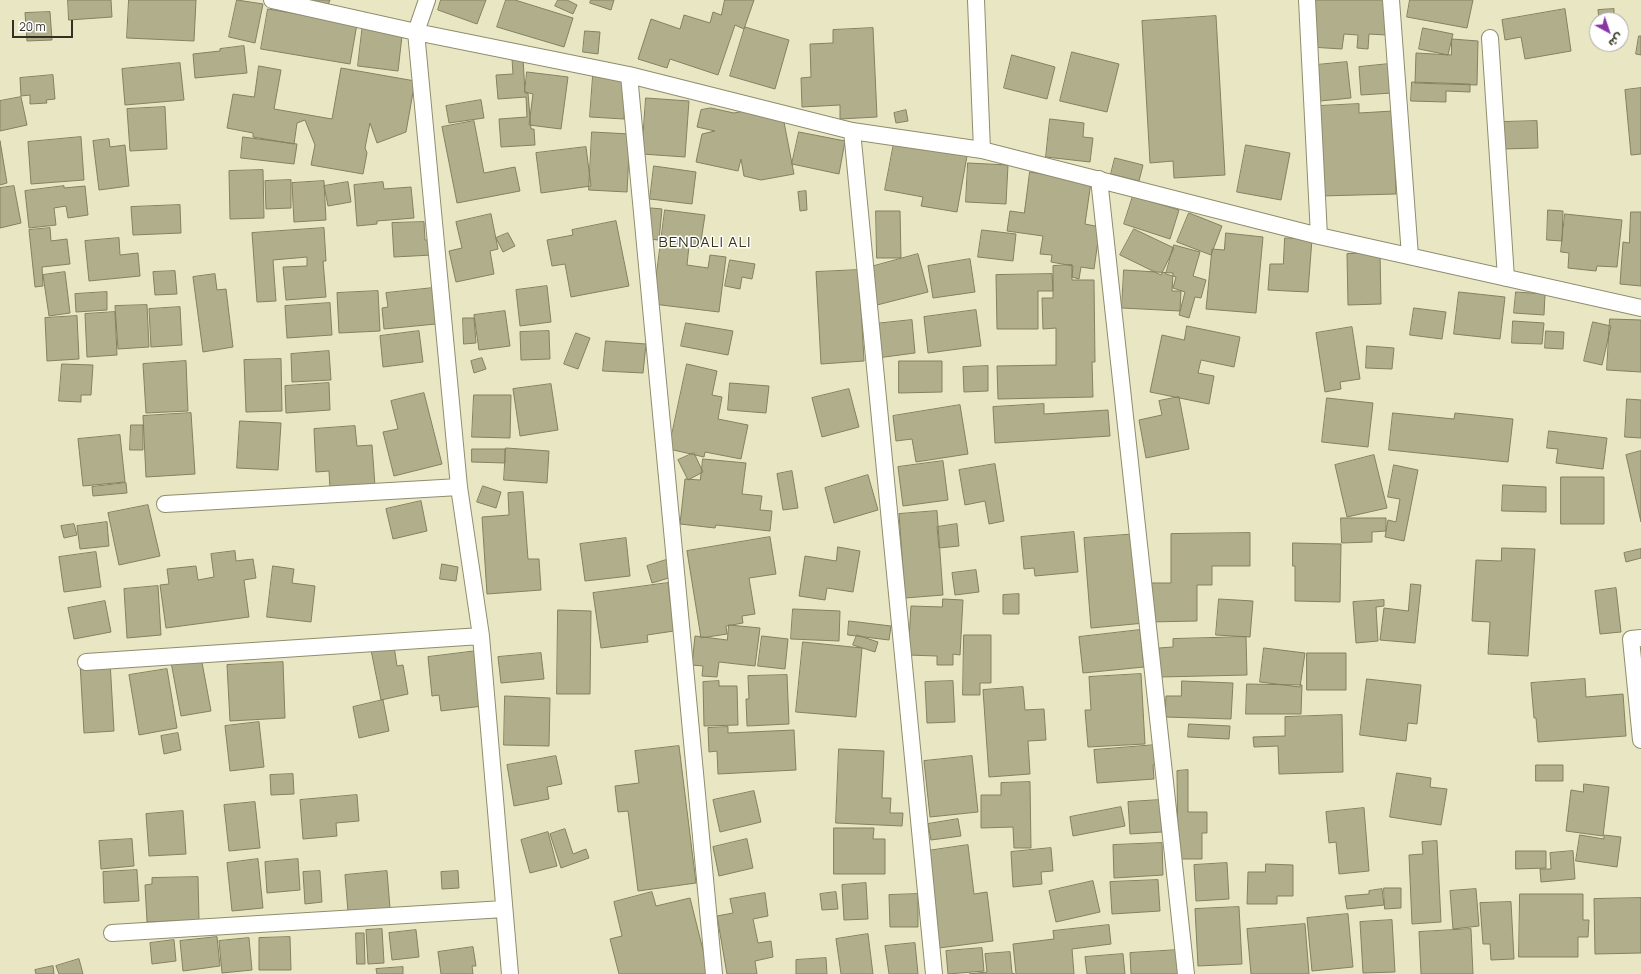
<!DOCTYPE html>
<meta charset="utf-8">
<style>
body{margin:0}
#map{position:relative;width:1641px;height:974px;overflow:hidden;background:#e9e6c3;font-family:Manrope,"Noto Sans Arabic",sans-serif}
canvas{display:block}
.north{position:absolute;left:1589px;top:12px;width:40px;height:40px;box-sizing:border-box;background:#fff;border:1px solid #adaca7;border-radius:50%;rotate:140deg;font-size:11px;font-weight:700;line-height:16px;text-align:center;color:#313022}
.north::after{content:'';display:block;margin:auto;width:14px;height:18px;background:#8836a5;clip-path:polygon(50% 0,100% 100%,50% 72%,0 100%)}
.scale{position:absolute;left:12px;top:20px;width:61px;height:18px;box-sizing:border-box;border:2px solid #313022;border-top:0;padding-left:5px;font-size:12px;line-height:14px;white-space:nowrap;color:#313022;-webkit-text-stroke:3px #fff;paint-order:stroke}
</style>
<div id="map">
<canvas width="1641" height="974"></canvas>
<div class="north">ش</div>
<div class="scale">20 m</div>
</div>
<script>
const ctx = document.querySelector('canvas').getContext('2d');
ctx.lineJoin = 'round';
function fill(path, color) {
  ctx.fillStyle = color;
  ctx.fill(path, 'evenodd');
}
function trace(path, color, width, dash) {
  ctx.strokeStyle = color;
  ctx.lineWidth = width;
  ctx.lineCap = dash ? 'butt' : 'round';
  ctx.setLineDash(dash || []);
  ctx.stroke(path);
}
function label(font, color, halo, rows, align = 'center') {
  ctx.font = font + ' Manrope,sans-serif';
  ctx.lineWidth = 3;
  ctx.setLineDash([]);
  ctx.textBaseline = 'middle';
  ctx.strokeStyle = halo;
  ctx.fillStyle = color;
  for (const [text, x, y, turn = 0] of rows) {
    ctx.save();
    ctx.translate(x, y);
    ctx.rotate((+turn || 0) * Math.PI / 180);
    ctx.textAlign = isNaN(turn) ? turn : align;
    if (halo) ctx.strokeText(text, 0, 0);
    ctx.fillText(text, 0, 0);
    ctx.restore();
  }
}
const building = new Path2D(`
 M68,0H111L112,17L69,20Z
 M129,0H196L194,41L127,38Z
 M237,0L263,4L255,43L229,37Z
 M307,0H330L328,5Z
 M441,0H486L477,24L438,10Z
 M506,0H515L573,18L564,47L497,27Z
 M558,0H567L577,5L573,14L555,6Z
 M591,0H614L611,10L590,3Z
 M725,0H754L744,29L735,25L718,75L670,59L667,68L638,59L651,19L680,29L684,15L710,23L713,12L721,15Z
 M1316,0H1389L1386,35L1369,34L1368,49L1357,48L1358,35L1344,34L1342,49L1310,47Z
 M1410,0H1473L1467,28L1407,17Z
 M268,9L357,24L350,64L261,49Z
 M1565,9L1571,51L1525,59L1521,37L1505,40L1502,20Z
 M1614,9V20H1599L1598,10Z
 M50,12L52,40L27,41L25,13Z
 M1216,16L1225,175L1174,178L1173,161L1150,163L1142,21Z
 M363,23L403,27L398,71L358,66Z
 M745,27L789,40L775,89L730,76Z
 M873,28L877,117L840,119V105L802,107L801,78L811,77L810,44L833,43V30Z
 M1423,28L1453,34L1448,55L1419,49Z
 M585,31L600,32L598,54L583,52Z
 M1639,36H1641V55L1636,54Z
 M1452,39L1478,41L1477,85L1415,83L1416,53L1451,55Z
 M244,46L247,73L195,78L193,54L220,51V49Z
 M1072,52L1119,64L1107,112L1060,101Z
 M1012,55L1055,67L1047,99L1004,88Z
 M523,58L525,93H528L531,129H534L535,145L501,147L499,119L527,117L526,97L498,99L496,75L513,74L512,59Z
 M1347,62L1351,98L1320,101L1316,65Z
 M180,63L184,100L125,105L122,69Z
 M1389,64L1392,93L1361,95L1359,67Z
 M259,66L281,70L274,109L332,119L341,68L415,81L406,132L377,143L370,123L365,148L367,153L363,174L311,165L315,145L305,120L297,123L294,144L253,137V133L227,128L233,94L254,97Z
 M527,72L568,77L561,129L529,125L533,94L525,92Z
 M53,75L55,99L46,100L47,103L30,104V95L21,96L20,78Z
 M593,76L626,77L624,119L590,117Z
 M1412,82L1470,84V92L1446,91V102L1411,101Z
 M1641,88V154L1631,155L1625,90Z
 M21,97L27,125L0,131V101Z
 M646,98L689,101L685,157L642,154Z
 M481,100L484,118L449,123L446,106Z
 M1359,104V113L1393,111L1396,194L1321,196L1319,106Z
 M165,107L167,149L130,151L127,109Z
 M711,108L734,113L749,110L783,117L794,174L761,180L744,176L741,159L738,171L696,162L702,134L715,131L697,127L701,110Z
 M906,110L908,121L896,123L894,113Z
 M1050,119L1084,123L1083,137L1093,138L1090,162L1046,157Z
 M474,121L484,173L515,167L520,191L457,203L442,127Z
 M1537,121L1538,148L1503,149L1502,122Z
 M592,132L630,134L627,192L589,190Z
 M799,132L845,141L839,174L792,164Z
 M81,137L84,180L31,184L28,142Z
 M243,137L297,144L294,164L241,158Z
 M109,139L110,147L125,145L129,186L99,190L93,141Z
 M0,141L7,183L0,185Z
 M894,143L967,156L957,212L921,206L923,197L885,190Z
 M1246,145L1290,153L1281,200L1237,192Z
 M586,147L591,186L541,193L536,153Z
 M1115,158L1143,165L1139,181L1111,174Z
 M968,163L1008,165L1006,204L966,202Z
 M654,166L696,172L692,204L650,199Z
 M263,170L264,218L230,219L229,171Z
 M1030,172L1091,182L1085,224L1100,227L1094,269L1081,267L1079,279L1072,277L1073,266L1051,262L1052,255L1040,254L1043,236L1007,231L1010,211L1024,213Z
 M291,180V208L266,209L265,181Z
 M324,181L326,220L294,222L292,183Z
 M348,182L351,202L328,206L324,186Z
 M383,182L384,189L411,187L414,218L377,221V224L357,226L354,185Z
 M14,186L21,223L0,228V188Z
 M64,186V188L85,186L88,215L68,218L66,206L54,208L56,225L29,228L25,191Z
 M806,191L807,210L800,211L798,192Z
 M1133,196L1179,210L1170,239L1124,224Z
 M180,205L181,233L133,235L131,207Z
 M651,208L662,209L659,240L648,239Z
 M665,210L705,215L700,248L689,246L687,265L708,268L710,255L726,257L719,312L653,304Z
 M1548,210L1563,211L1562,241L1547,240Z
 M876,211H900L901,258H877Z
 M1631,212H1641V286L1620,284L1623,242L1629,243Z
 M1189,213L1222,226L1211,255L1177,242Z
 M491,214L498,249L490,251L494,274L456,282L449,251L462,248L456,222Z
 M1565,214L1622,220L1617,267L1597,266L1596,271L1568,268L1569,253L1561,252Z
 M616,221L629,286L571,297L565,264L552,266L547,240L573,235L572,230Z
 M424,222L425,240H431L432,255L394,257L392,223Z
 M50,228L51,241L67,239L70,264L42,267L43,286L35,287L29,230Z
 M324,228L326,261H323L326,297L286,300L283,267L307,266V257L273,260L276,301L257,302L252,233Z
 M1134,229L1174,248L1161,275L1120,255Z
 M982,230L1016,234L1013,261L978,257Z
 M508,233L515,246L503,252L496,238Z
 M1226,233L1263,237L1256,313L1206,309L1212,249L1224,250Z
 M119,238L120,255L138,253L140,276L89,281L85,241Z
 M1285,238L1312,239L1308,292L1268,290L1270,264H1283Z
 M1174,245L1200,252L1193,276L1206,280L1201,298L1195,297L1189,318L1179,315L1185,292L1173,288L1176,277L1166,274Z
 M1380,253L1381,304L1348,305L1347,254Z
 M918,254L928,292L877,305L867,268Z
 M970,259L975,292L933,298L928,266Z
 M730,260L755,264L752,279L742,277L740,289L725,286Z
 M1072,265V280H1094L1095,362H1092L1093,397L998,399L997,366L1056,365V328L1043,329L1042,298H1053V266Z
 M859,270L864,361L821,364L816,272Z
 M1124,270L1173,273L1172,291H1181L1180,311L1122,308Z
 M175,271L177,294L155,295L153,272Z
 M65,272L70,313L49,316L43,275Z
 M215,274L217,290L226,289L233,347L203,352L193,277Z
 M1052,274L1053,291H1038V329H997L996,275Z
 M547,286L551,322L520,326L516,290Z
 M433,288L436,324L384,329L382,308L388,307L386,293Z
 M378,291L380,331L339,333L337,293Z
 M107,292V310L76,312L75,294Z
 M1459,292L1505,297L1500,339L1454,334Z
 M1516,292L1545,294L1544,315L1514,313Z
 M330,303L332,335L287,338L285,306Z
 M147,305L149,347L118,349L115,306Z
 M180,307L182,345L151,347L149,309Z
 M1414,308L1446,312L1442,339L1410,335Z
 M976,310L981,346L928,353L924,317Z
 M505,311L510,346L479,350L474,315Z
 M115,312L117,355L87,357L85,314Z
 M77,316L79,359L47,361L45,318Z
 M463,318H474L476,343L464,344Z
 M1610,319L1641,320V372L1607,370Z
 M912,320L915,353L877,358L874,324Z
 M1513,321L1544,323L1542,344L1512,343Z
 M1593,322L1611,326L1602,365L1584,361Z
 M686,323L733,331L728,355L681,346Z
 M1187,326L1240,337L1234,367L1201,360L1198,373L1214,376L1209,404L1150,392L1162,335L1184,340Z
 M1352,327L1360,379L1340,382L1341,389L1325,392L1316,333Z
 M419,331L423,362L383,367L380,336Z
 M549,331L550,359L521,360L520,332Z
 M1546,331L1564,332L1563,349L1545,348Z
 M576,333L590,338L578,369L564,364Z
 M606,341L646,344L643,373L603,371Z
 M1367,346L1394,348L1392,369L1366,368Z
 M329,351L331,380L292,382L291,354Z
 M482,358L486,369L474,373L471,361Z
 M281,359L282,411L246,412L244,360Z
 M186,361L188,411L146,413L143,364Z
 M899,361H942V392L899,393Z
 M62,364L93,365L91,395H81V402L59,401Z
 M687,364L717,371L712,395L722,397L718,419L748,425L741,459L705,452L704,457L669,449Z
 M988,366V391L964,392L963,367Z
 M329,383L330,410L286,413L285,386Z
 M730,383L769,386L766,413L728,410Z
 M551,384L558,430L520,436L513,389Z
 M849,389L859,427L822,437L812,398Z
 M424,393L442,464L394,476L383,432L398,429L391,401Z
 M474,395H511L510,438L472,437Z
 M1179,397L1189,449L1146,458L1139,420L1162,415L1159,401Z
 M1327,398L1373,403L1368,447L1322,442Z
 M1627,399L1641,400V438L1625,437Z
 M1044,404V414L1108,410L1110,436L995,443L993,407Z
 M960,405L968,454L916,462L912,439L896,441L893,416Z
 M191,413L195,474L146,477L143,416Z
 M1393,413L1454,419L1455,413L1513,419L1508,462L1389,450Z
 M240,421L281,423L278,470L237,468Z
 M131,425H143V450H130Z
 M355,426L357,446L372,445L375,486L330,489L329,471L316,472L314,429Z
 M1549,431L1607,438L1603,469L1556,463L1558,449L1547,448Z
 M120,435L125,482L83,486L78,439Z
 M506,448L549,451L547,483L504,480Z
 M472,449H505V463L472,462Z
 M1641,451V522L1626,455Z
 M694,453L703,472L688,480L678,460Z
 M1374,455L1387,508L1347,517L1335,465Z
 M703,459L746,463L742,494L762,496L760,510L772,511L770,531L716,525L715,528L680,524L685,479L700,480Z
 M943,461L948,500L903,506L898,467Z
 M995,464L1004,521L989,524L985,501L965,505L959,470Z
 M1394,465L1418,470L1404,541L1385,537L1388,520L1396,522L1400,499L1388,497Z
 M792,471L798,508L783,510L777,474Z
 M868,475L878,510L834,523L825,488Z
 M1561,477H1604V524H1561Z
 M126,483L127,493L93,496L92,487Z
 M1503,485L1546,487V512L1502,511Z
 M483,486L501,492L496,508L477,502Z
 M523,492L528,559H539L541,590L487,594L482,517L509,515L508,493Z
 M421,501L427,531L393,539L386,509Z
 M148,505L160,556L119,565L108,513Z
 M937,511L943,595L905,598L899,514Z
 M1341,518H1386V531L1372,532V542L1342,543Z
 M107,522L109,546L80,549L77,526Z
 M74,524L77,535L64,538L61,526Z
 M957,524L959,546L939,548L937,527Z
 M1074,532L1078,572L1035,576L1034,568L1024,569L1021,537Z
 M1250,533V566H1212V585H1197V621L1149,622V583H1171V534Z
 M1138,534L1145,623L1091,628L1084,538Z
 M770,537L776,574L749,578L755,614L742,616L743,623L726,626L727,634L701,638L687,551Z
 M626,538L630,576L585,581L580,544Z
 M1293,543L1341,544L1340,602L1295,601V566H1293Z
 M838,547L860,551L853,592L827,588L825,600L799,596L805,556L836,561Z
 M1502,548L1535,549L1528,656L1488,654L1490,622L1472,621L1476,560L1501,561Z
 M1641,549V558L1626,562L1624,553Z
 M235,551L236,561L253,559L256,578L244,580L249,617L166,628L160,585L169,584L167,569L196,566L198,580L214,577L211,554Z
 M96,552L101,587L64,592L59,557Z
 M666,560L672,577L652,583L647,566Z
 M442,564L458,567L456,581L440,579Z
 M273,566L294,569L292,583L315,586L311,622L267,617Z
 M976,570L979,592L955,595L952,573Z
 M668,583L674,631L647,635L648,642L601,648L593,593Z
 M1411,584L1421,585L1415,643L1380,640L1384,608L1408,611Z
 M158,586L161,635L127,638L124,589Z
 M1616,588L1621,632L1600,634L1595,591Z
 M1019,594V614H1003V595Z
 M943,599L963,600L960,655L953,654V665H937V656L908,655L911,606L942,607Z
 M1219,599L1253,601L1250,637L1216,635Z
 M1384,600V606L1376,607L1378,641L1356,643L1353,602Z
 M105,601L111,632L74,639L68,608Z
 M793,609L840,611L839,641L791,639Z
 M558,610L591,611L590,694H557Z
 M849,621L891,626L889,640L848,635Z
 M729,625L760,628L755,666L719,662L717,677L702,676L703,666L692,665L695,636L727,640Z
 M1140,630L1144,667L1083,673L1079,637Z
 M857,635L878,642L875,652L853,645Z
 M964,635H991V683H980V695H963Z
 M762,636L788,639L785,669L758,666Z
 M1246,637L1247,675L1160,677L1159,648L1173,647V639Z
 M803,642L862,648L856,717L796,712Z
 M394,646L397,666L403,665L408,694L381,700L371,650Z
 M1264,648L1305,653L1300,687L1260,682Z
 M477,651L483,706L441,711L439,695L432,696L428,657Z
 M541,653L544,679L501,683L498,657Z
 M1307,653H1346V690H1307Z
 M201,657L211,711L181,716L171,662Z
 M110,661L114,731L84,733L80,663Z
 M283,662L285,718L230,721L227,665Z
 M167,669L177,728L139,735L129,675Z
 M1141,674L1145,744L1088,747L1085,710H1091L1089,677Z
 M787,675L789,724L747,726L746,699H749L748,676Z
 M1367,679L1421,685L1417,724L1408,723L1406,741L1360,735Z
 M1585,679L1586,697L1623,694L1626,736L1538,742L1536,718H1534L1531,683Z
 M719,681V686H737L738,725L704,726L703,682Z
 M953,681L955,722L927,723L925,682Z
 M1182,681L1233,683L1231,719L1165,717L1166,696H1181Z
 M1247,684L1302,685L1301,714H1246Z
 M1023,687L1025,710L1044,709L1046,740L1028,741L1030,774L989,777L983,690Z
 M505,696L550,698L549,746L504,745Z
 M383,700L389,731L359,738L353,707Z
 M1342,715L1343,772L1279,774L1278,746L1254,747L1253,737L1285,736V717Z
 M259,722L264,767L230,771L225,726Z
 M1189,724L1230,726L1229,739L1188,737Z
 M728,727V733L794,730L796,770L718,774L717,751L709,752L708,728Z
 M178,733L181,750L164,754L161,736Z
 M1156,745L1157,765H1153L1154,779L1097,783L1094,750Z
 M679,746L696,883L638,891L628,811L618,812L615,786L639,783L635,751Z
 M839,749L884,751L882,798H891L890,813H903L902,826L836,823Z
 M556,756L562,784L547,787L549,799L514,806L507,765Z
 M972,756L978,812L930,817L924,761Z
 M1536,765H1563V781H1536Z
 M1188,770V812H1207V833H1202V859H1178L1177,771Z
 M1397,773L1431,778L1430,787L1447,789L1441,825L1390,817Z
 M293,774L294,794L271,795L270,775Z
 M1030,782L1031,848H1014L1013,827L981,828V795H1001V783Z
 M1584,784L1609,787L1603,836L1566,831L1571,790L1583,792Z
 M754,791L761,822L720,832L713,800Z
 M357,795L359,821L336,823L337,836L303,839L300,800Z
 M1160,800L1162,832L1130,834L1128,802Z
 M255,802L260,848L229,851L224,805Z
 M1121,807L1125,826L1073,836L1070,817Z
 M1364,808L1369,871L1339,874L1336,842L1329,843L1326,812Z
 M183,811L186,854L149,856L146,814Z
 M958,819L961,836L931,840L928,824Z
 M834,828H874L873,839H885V874H834Z
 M565,829L573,854L586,849L589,858L561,868L550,834Z
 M548,832L557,866L530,873L521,840Z
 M1580,835L1604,839V835L1621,837L1617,867L1576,861Z
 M132,839L134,866L101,869L99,841Z
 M747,839L753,868L719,876L713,847Z
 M1437,841L1441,922L1412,924L1409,855L1423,854L1422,842Z
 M1162,843L1163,875L1114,878L1113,845Z
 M968,845L974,894L987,892L993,941L939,948L927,851Z
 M1051,848L1053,871L1041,872L1042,884L1013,887L1011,852Z
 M1516,851H1546V868L1516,869Z
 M1573,851L1575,879L1541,882L1540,869H1551L1550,853Z
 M258,859L263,908L232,911L227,863Z
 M298,859L300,890L267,893L265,862Z
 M1227,863L1229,899L1196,901L1194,865Z
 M1266,864L1293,865V896H1277V904H1247L1248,872H1265Z
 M137,870L139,901L104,903L103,872Z
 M320,871L322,902L305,904L303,872Z
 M387,871L390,908L348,912L345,875Z
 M458,871L459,888L442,889L441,872Z
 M198,877L199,920L147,922L145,885L152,884V878Z
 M1158,880L1160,911L1112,914L1110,882Z
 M1093,881L1100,912L1056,922L1049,891Z
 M866,883L868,919L844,920L842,885Z
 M1384,888H1401V908L1385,909Z
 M1382,889L1384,905L1347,909L1345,896L1369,894V891Z
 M1476,889L1479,926L1453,929L1450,891Z
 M652,892L656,906L690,898L709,974H619L610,939L622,936L614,902Z
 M836,892L838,909L822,910L820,894Z
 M765,893L768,916L753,919L758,943L771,941L773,957L755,961L757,974H727L717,916L733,913L730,899Z
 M918,894V927H890L889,895Z
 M1520,894H1583V920H1589L1588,937H1578V957H1519Z
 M1641,898V953L1595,954L1594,899Z
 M1511,902L1514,959L1491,960L1490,944H1483L1480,903Z
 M1239,907L1242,964L1198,966L1195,909Z
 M1348,914L1353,967L1312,971L1307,918Z
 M1392,920L1395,972L1363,973L1360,922Z
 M1305,924L1309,974H1251L1247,929Z
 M1109,925L1111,944L1072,949L1074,974H1016L1013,944L1054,939L1053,931Z
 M382,929L384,963L368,964L366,930Z
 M1471,929L1473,974H1421L1419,932Z
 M416,930L419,957L392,960L389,933Z
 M356,933H364L365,964H357Z
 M868,934L873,974H841L836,939Z
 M217,937L220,966L183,971L180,941Z
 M290,937L291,970H259V938Z
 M249,938L252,970L222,973L219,941Z
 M174,940L176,961L152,964L150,943Z
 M915,943L918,974H889L885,946Z
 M473,947L476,966H472L473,974H441L438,952Z
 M982,948L984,971L948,974L946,951Z
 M1178,950L1179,974H1131L1130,953Z
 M1010,952L1012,973L1015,974H969L987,972L985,954Z
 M1123,954L1125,974H1087L1085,957Z
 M826,958L827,974H796V960Z
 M79,959L83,974H59L56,966Z
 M53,966L54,974H36L35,970Z
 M403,967V974H377L376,969Z`);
const street = new Path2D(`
 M272,0L416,32L629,75L852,131L982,150L1319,236L1641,308
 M427,0L416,32L459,487L481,636L510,974
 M976,0L982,150
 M1307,0L1319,236
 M1391,0L1410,256
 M1490,38L1506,278
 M629,75L714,974
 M852,131L934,974
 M1099,179L1186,974
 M165,504L459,487
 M1641,638L1631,639L1641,740
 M86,662L481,636
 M112,933L504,909`);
const quarterNames = [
 ["BENDALI ALI",705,243]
];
fill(building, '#b1ae8c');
trace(building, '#848160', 1);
trace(street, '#908d6c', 18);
trace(street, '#fff', 16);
ctx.letterSpacing = '1px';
label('15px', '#373416', '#fff', quarterNames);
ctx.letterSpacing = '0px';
</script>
